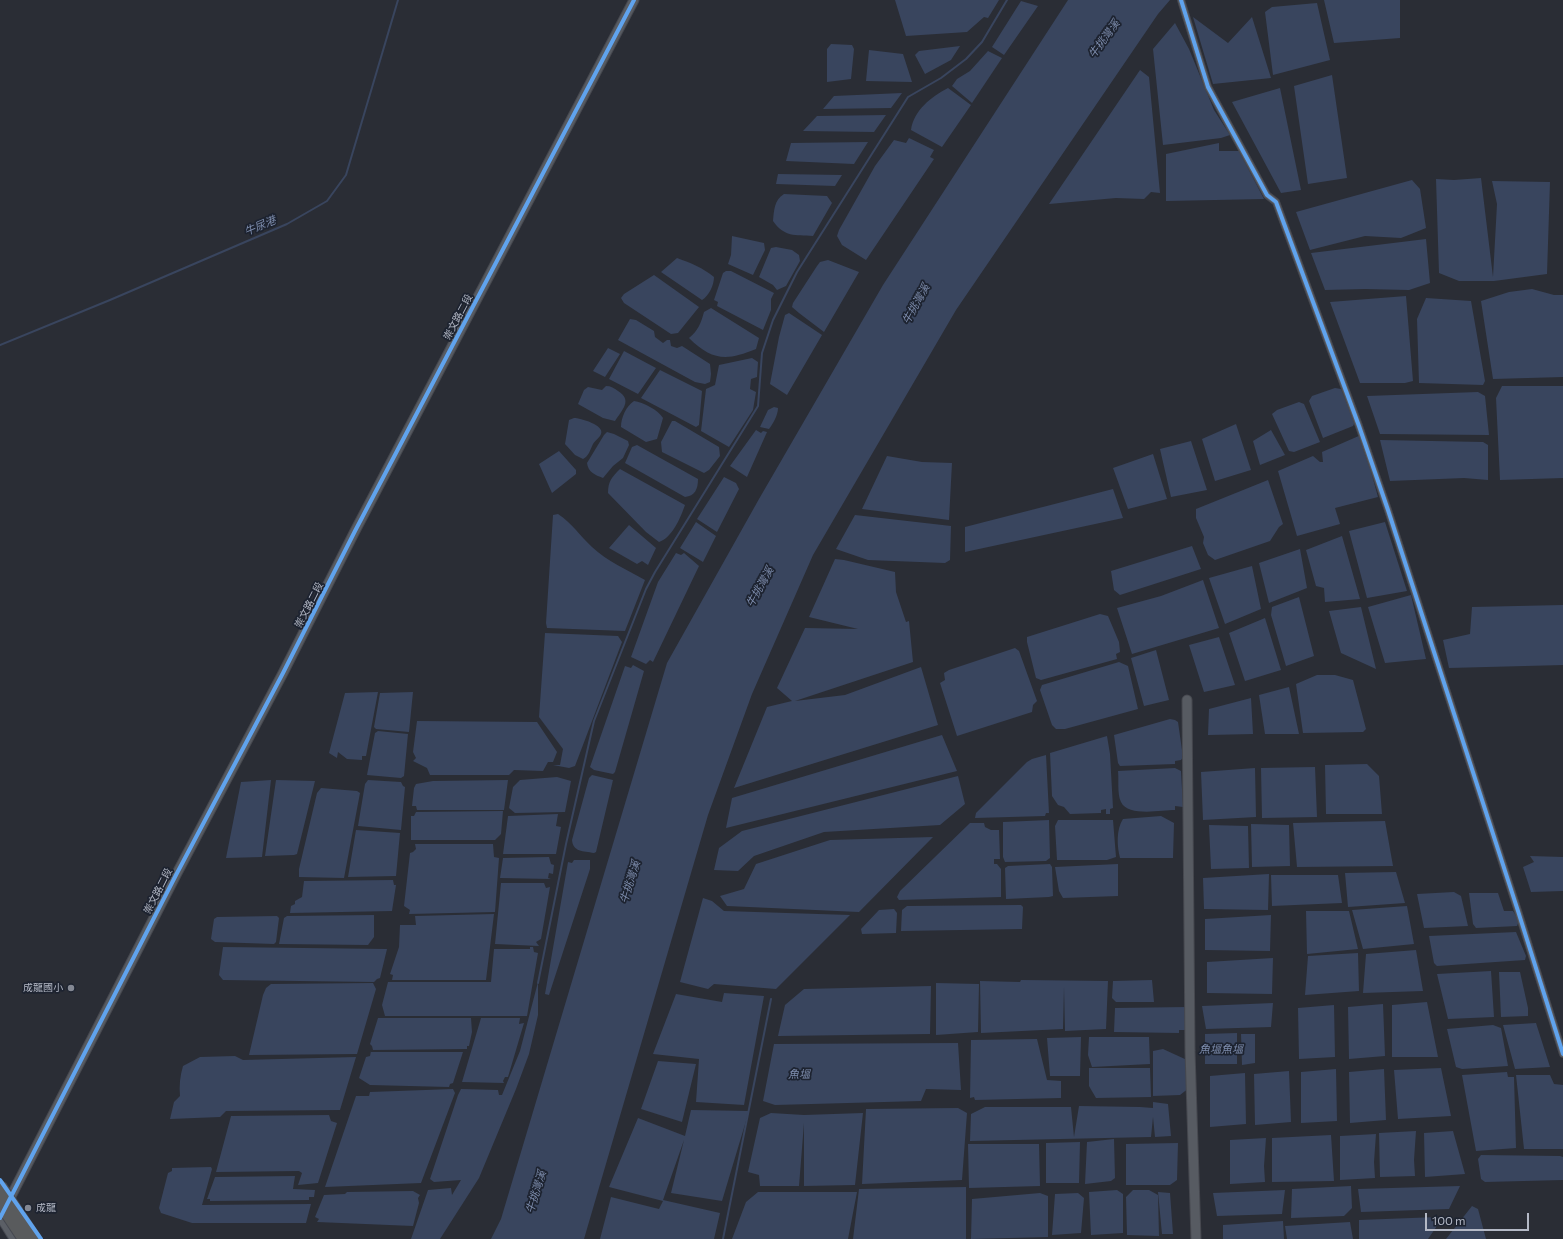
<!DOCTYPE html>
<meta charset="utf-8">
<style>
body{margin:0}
#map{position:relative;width:1563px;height:1239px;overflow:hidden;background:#2a2d35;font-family:Commissioner,sans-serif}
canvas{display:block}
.scale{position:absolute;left:1425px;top:1213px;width:104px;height:18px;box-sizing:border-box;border:2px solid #b4b9c6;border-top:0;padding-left:5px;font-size:12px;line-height:14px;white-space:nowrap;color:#b4b9c6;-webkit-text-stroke:3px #1d2330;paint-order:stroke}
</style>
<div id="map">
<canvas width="1563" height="1239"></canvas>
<div class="scale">100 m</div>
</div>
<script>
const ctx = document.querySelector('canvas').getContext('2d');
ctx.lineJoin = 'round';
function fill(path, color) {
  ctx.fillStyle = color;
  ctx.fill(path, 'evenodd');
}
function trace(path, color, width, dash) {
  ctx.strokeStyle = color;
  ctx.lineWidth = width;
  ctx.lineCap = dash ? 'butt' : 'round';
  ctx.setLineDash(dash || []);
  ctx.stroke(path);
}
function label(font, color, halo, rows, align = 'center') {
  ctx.font = font + ' Commissioner,"Noto Sans TC",sans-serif';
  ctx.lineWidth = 3.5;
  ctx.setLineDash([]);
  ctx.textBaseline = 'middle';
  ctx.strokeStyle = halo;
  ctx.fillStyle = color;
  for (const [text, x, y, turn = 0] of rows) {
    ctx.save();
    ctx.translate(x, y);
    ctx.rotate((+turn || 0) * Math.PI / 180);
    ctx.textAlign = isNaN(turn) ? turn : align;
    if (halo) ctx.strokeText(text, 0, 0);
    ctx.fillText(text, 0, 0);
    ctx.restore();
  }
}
const water = new Path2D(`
 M895,0H999L988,18L984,17L967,32L906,36Z
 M1068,0H1170L1158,14L956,310L813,555L752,694L708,815L584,1239H491L501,1219L667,663L759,499L883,285Z
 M1324,0H1400V38L1334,43Z
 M1021,1L1038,6L1004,55L992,47Z
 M1317,3L1330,60L1273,75L1265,12L1272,7Z
 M1193,17L1228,43L1252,17L1271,78L1213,84Z
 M1175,23L1189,49L1214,110L1230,135L1221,138L1163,145L1153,49Z
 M831,44L852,45L854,49L851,79L827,82V49Z
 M960,46L951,60L925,74L915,55L919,51Z
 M869,50L903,54L912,82L866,81Z
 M988,51L1002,58L972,103L952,86L957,79L970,71Z
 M1140,70L1149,77L1160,193L1151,192L1144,199L1116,198L1049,204Z
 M1332,75L1347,178L1308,184L1294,86Z
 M948,88L971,105L942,147L911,130C914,110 931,97 948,88Z
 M1280,88L1301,190L1281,193L1232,102Z
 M902,93L891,108L823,109L834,96Z
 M886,115L874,132L803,131L817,116Z
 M909,138L934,150L930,157L934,159L866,260L842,245L837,236L839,230L875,166L894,140L906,143Z
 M868,142L854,164L786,161L791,143Z
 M1219,143V151H1239L1264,199L1166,201V154Z
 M778,174L842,175L835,186L776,184Z
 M1481,178L1493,277L1497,204L1492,181L1550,182L1547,274L1494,281H1459L1439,273L1436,179L1454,180Z
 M1412,180L1420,189L1426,228L1401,238L1365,236L1310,250L1296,212Z
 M784,194L827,196L832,203L813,236C795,235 784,237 773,221C774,211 774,200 784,194Z
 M732,236L764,243L765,250L753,275L728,264L731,255Z
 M1426,239L1430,283L1409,290L1365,289L1325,290L1311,253Z
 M776,247L792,250L799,255L800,261L786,286L777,290L773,285L759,277L771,248Z
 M677,258C691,263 703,268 714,277C714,285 709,296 702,300L661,272Z
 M828,260L859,272L824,332L799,313L792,307L793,303L817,266L820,262Z
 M726,271H731L774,293L771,299V310L763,330L717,306L718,302L714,300L723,273Z
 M654,275L699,307L678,333L671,334L624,303L621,298L624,294Z
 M1532,289L1554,295H1563V377L1493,379L1481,301L1509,292Z
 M1406,296L1413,381L1405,383H1360L1330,302Z
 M1426,298L1471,301L1485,381L1483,385L1419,383L1417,319Z
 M711,308L759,338L756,349C727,361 712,361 689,338C698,331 701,323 704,312Z
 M789,313L822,335L787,395L770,384L779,337L785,315Z
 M630,319L636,320L654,331L655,337L663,343L667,340H670L671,346L677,348L682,346L710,364L711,374L710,382L705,384L695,382L618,340Z
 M608,348L620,354L605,377L593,371Z
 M624,351L656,368L638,394L609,379Z
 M752,358L758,362L757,377L751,379L750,389L756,392L753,410L729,447L701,431L706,389L715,385L719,365Z
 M660,370L702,391L699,425L696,427L641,398Z
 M606,386C611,386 614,388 618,391C633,400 622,410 615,421L603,418L578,404L584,390L588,387L602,390Z
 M1502,386H1563V478L1500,480L1496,398Z
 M1335,388L1341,389L1355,422L1353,426L1323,438L1309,401L1312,396Z
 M1478,392L1485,396L1489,435L1380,434L1367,396Z
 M634,401C643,402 658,410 663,418L657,439L646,442L621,427C621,418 626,406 634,401Z
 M1299,402L1304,404L1320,442L1294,452L1289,451L1272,414L1277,410Z
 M774,407L778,408C778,415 773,424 769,429L760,427L768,410Z
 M574,418C580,418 605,425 601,434C600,437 595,441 593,444C590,450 589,456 583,459L575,455L565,444L569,420Z
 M672,421H675L719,447L720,456L709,470L704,473L662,452L661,442Z
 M1236,424L1251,470L1215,481L1202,439Z
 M756,430L761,433L763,431L767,432L747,477L730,466Z
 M1271,430L1285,455L1260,465L1253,441Z
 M607,432L614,434L628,441L629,445L623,458L613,466L603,478C595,475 588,472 587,463L604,435Z
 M1361,435L1378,497L1335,508L1340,524L1297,536L1278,471L1313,456L1320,462H1323L1322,452Z
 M1380,440L1483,442L1488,445V480L1464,478L1390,481Z
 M1191,441L1207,490L1171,497L1160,449Z
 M637,445L698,479C698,489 695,496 685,497L625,463L632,447Z
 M559,451L576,470V474L552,493L539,464Z
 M1153,454L1167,499L1128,509L1113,468Z
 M887,456L922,462L952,463L949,520L862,509Z
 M620,469L685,505C681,517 672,538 659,542L646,532L608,493C608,481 612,477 620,469Z
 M724,477L736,483L739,489L717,532L697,519Z
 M1268,480L1283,524L1279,527L1270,541L1215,560L1208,555L1203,543L1204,537L1196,518V509Z
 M1113,489L1123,518L965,552V527Z
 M558,514C573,524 579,535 592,547C607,561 627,570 645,580L625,631L547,628L546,623L553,515Z
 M855,515L951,526L950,560L945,563L868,560L836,549Z
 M696,522L716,536L703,562L680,548Z
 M1385,522L1407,591L1367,598L1349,531Z
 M629,525L656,548L648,565L642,561L637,564L609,548Z
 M1342,536L1360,599L1325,602L1324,588L1316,586L1306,550Z
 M1192,546L1201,569L1120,595L1114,590L1111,571Z
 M1300,549L1307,588L1269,603L1259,563Z
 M676,553L681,555L684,553L699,566L653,662L650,660L646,664L631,657L658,582Z
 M835,559L844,560L895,572L896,592L906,622L909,621L913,662L795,701L845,695L921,667L938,725L734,788L767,707L792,701L777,688L805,628L858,629L809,617Z
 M1252,566L1261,609L1225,624L1209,578Z
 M1203,580L1219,628L1132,654L1117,608L1161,596Z
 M1411,595L1426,659L1385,663L1368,607Z
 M1299,597L1314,656L1286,666L1271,615L1272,607Z
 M1563,605V665L1449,668L1443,640L1470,634L1472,607Z
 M1361,607L1376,669L1341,653L1329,611Z
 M1100,614L1108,616L1119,642L1120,652L1116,654L1117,659L1041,680L1036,678L1027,642V637Z
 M1265,618L1281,670L1245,681L1229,633Z
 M545,633L618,636L622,642L575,766L569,768L553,765H560L563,749L539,717Z
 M1219,637L1235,685L1204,692L1189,645Z
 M1015,648L1019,651L1037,701L1033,705L1032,712L957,736L940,683L945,680L944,673L949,670Z
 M1156,650L1169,700L1144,706L1131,658Z
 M1119,662L1128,666L1138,709L1065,729H1056L1052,725L1040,690L1042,685Z
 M633,665L644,671L615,772L613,774L594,770L590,767L625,666L631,668Z
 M1317,675H1335L1353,680L1366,729L1363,732L1303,733L1296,684Z
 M1289,687L1299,734H1265L1259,695Z
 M378,692L366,756H362V760L347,759L338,752L337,758L329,753L345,693Z
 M413,692L409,732L376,729L374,727L380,693Z
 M1251,698L1253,734L1208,735L1209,709Z
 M1170,719L1175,720L1178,722L1183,757L1181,760L1175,761V764L1120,766L1118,763L1114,735Z
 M417,721L537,722L557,752L553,762H548L543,771L514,770L509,775H430L427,768L413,761L416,758L413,752Z
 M378,731L408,734L404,776L401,778L367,775L375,733Z
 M942,735L957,771L726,828L732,798Z
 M1107,736L1110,754L1113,808L1110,809V814H1106V809L1101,810V813L1070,814L1064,807L1058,805L1052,796L1050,753Z
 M1046,755L1049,813H1046L1045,816L975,818L976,813L1027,762L1032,759Z
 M1367,764L1379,776L1382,814H1326L1325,765Z
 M1315,767L1317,817L1262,818L1261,768Z
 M1175,768L1181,771L1183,807L1175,806V810C1161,810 1128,817 1121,802C1117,794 1119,780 1118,771Z
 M1255,768L1256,817L1203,820L1201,772Z
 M592,775L613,780L596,852L594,853C583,851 573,852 572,840L589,778Z
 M958,776L965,804L940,825L824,832L754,856L738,871L714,870L719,848L742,831Z
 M557,777L571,781L565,812L515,813L509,808L513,787L520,780Z
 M271,780L262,857L226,858L241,782Z
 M276,780L315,781L297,854L294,855L265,856Z
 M368,780L401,782L403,786L405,787L401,830L358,826L365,784Z
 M508,780L504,810H417L416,806H412L414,788L416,784L433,781Z
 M321,788L357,791L360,793L344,878L299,877V869L317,793Z
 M503,811L501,834L495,840H411V816H414L416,812Z
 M558,814L556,826L561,827L556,854H503L508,816Z
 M1161,816L1174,823L1173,858H1120C1117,846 1116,830 1123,819Z
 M1049,820L1050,858L1046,861L1005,862L1003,857V822Z
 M1058,820H1113L1116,857L1107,860H1057L1055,826Z
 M1385,821L1393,866L1297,867L1293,823Z
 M970,823H984L985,827L991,830H999L1000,859H994V864H997L1001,869V897L899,900L897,897L900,891Z
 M1251,824L1289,825L1290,866L1252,867Z
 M1209,825L1248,826L1249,868L1211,869Z
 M356,830L400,833L396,876L348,877Z
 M933,837L859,912L727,906L720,896L744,889L756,864L830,840Z
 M415,844H493L494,857L499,858L495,912L409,914L410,910L404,906L410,853L413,852L416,849Z
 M1530,856L1563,857V891L1531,892L1523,867L1534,862Z
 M549,857L551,864L554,865L553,874L549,873L548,878L551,879L500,878L503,858Z
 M574,860H590V869L549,995L545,994L568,862L572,863Z
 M1050,864L1052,867L1053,896L1049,897L1006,899L1005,868L1008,866Z
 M1118,864V896L1063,898L1059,891L1055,867Z
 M1396,872L1405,903L1348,907L1345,873Z
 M1269,874L1268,910L1204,909L1203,878Z
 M1271,875H1338L1342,903L1272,906Z
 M393,880L394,885H396L392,911L290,913L291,906L295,904V901L302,897L304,881Z
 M501,883H544L546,888L550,887L541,939L536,942L539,946L495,944Z
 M1454,892L1461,896L1468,926L1424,928L1417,894Z
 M1469,893H1498L1504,911H1513L1519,921L1517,926L1476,928L1473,924Z
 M703,898L712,901L724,911L850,915L776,989L714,984L708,989L680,982Z
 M1017,905H1021L1023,907L1022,929L901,931L902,910L907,906Z
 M1407,906L1414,944L1363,949L1352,910Z
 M894,909L897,913L896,933L862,934L861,929L879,910Z
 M1306,911H1349L1358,949L1307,954Z
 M494,914L486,980H392L393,975L390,974L399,947L400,925H416L415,916Z
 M374,915V937L368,945L279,944L284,918L287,916Z
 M1271,915L1270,951L1205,950V919Z
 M277,916L279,918L276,942L274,944L215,942L211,939L214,919L217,917Z
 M1516,932L1526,956L1525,960L1437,966L1434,963L1429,936Z
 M223,947L387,949L380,978L377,979L374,982L223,980L219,975Z
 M530,947H533L534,952L538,953L527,1016H385L382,1005L388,982H491L494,949H530Z
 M1416,950L1423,991L1363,993L1366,954Z
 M1358,953L1359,991L1305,995L1308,956Z
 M1273,958L1272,994L1207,993V962Z
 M1491,971L1494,1017L1448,1019L1437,974Z
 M1499,972H1520L1528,1008V1016L1501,1017Z
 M1021,980L1108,981L1106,1029L1065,1031L1064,987L1063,1029L981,1033L980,981L1020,982Z
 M1152,980L1154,1002H1116L1112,998L1113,981Z
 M538,982V1015L529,1054L516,1089L479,1178L440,1239H411L428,1190L451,1188L452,1195L461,1180L434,1182L430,1179L458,1095L461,1089L498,1090L499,1095H502L520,1051Z
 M373,983L376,989L357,1054L249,1055L263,995L266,988L271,984Z
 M936,983L979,984L978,1032L936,1035Z
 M931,986L930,1034L778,1036L785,1005L804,989Z
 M724,993L764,996L744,1105L696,1102L699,1059L653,1054L676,994L722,1002Z
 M1427,1002L1438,1057H1392V1005Z
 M1273,1003L1271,1027L1206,1029L1202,1006Z
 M1383,1004L1385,1056L1349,1059L1348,1007Z
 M1334,1005L1335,1057L1299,1059L1298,1008Z
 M1187,1007L1188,1030H1179V1033L1114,1032L1115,1008Z
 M378,1018H471L472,1032L469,1046H467V1049L373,1050L372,1046L370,1044Z
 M481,1018H520L519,1024L524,1023L508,1077H505L503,1081L504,1083L462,1082Z
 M1536,1023L1550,1067L1515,1069L1503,1025Z
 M1493,1025L1501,1028L1508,1066L1462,1069L1456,1067L1447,1029Z
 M1237,1033V1064H1205V1034Z
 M1241,1034H1255V1063L1242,1065Z
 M1081,1037L1080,1076H1050L1047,1038Z
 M1089,1037H1149L1150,1064L1092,1067L1088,1055Z
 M1037,1039L1047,1080L1061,1081V1098L975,1100L974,1097L970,1098L971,1040Z
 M958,1043L961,1090L926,1089L921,1101L775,1105L763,1101L774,1044Z
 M1163,1049L1187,1060L1189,1088L1180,1095L1153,1096V1051Z
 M371,1051V1052H463L453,1083L450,1084L449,1087L370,1085L359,1078L366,1057L370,1056Z
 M235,1056L243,1060L356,1057L340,1110L226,1111L220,1117L170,1119L174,1102L180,1096C179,1086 180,1076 183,1066L200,1057Z
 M658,1061L696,1064L682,1122L641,1109Z
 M1089,1068H1150L1151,1097L1096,1098L1089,1086Z
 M1441,1068L1451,1116L1398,1119L1394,1070Z
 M1336,1069L1337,1121L1301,1123V1072Z
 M1384,1069L1386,1120L1350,1123L1349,1072Z
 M1289,1071L1291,1122L1255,1125L1254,1074Z
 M1507,1072L1508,1077H1514L1516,1148L1476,1151L1462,1075Z
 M1245,1073L1246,1124L1210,1127V1076Z
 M1516,1075H1550L1554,1084L1563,1085V1149H1524Z
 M453,1089L455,1093L421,1183L325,1187L356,1096H369L370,1092Z
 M1153,1102L1168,1104L1171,1136L1155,1137L1153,1117L1151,1137L970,1141L971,1114L985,1107H1071L1074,1137L1079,1106L1140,1107L1153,1108Z
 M958,1108L967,1113L962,1180L862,1184L866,1109Z
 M691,1110L749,1111L722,1201L671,1193L684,1140L663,1200L720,1213L714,1239H600L611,1197L659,1209L663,1201L609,1187L638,1118L685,1136Z
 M771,1113L804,1115L863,1113L855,1185L804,1186V1123L799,1186H760L759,1175L748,1172L760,1118Z
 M329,1115L331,1121L337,1123L318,1183L298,1185L302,1173L299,1171L216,1172L231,1116Z
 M1416,1131L1414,1160L1415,1176L1380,1177L1379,1133Z
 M1453,1131L1465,1174L1425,1177L1424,1133Z
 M1376,1134L1374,1162L1375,1178L1340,1180V1136Z
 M1331,1135L1334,1181L1272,1182V1138Z
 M1266,1138L1264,1166L1265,1182L1230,1184V1140Z
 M1114,1139L1115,1178L1111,1181L1085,1184L1087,1142Z
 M1080,1142L1079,1183H1046V1143Z
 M1178,1143L1177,1180L1170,1185H1126V1144Z
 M968,1144H1039L1040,1186L969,1188Z
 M1481,1155L1560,1156L1563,1157V1180L1485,1182L1481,1179L1478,1159Z
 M211,1167L212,1169L202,1205L311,1204L306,1223H192L161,1213L159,1208L168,1173L172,1171V1168Z
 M295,1176L293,1189L315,1190L314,1197H309V1200L210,1201V1199H207L215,1177Z
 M1351,1186L1352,1208L1344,1216L1291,1218L1292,1189Z
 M1460,1186L1449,1209L1361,1212L1358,1189Z
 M966,1187V1239H853L859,1189Z
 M1117,1190L1123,1194V1233L1091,1235L1089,1192Z
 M1133,1190H1149L1158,1195L1159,1236L1127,1235L1126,1197Z
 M1285,1190L1282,1214L1217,1216L1213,1193Z
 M413,1191L420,1195L418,1198L419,1203L413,1226L317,1222L319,1219L315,1217L324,1195L345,1194L347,1192Z
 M758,1192H857L848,1239H732L746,1202Z
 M1158,1192L1170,1193L1173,1234H1162Z
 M1040,1193L1048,1196V1237L971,1239L972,1199Z
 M1078,1193L1084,1198L1081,1233L1052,1235L1055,1194Z
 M1472,1206L1478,1209L1486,1239H1446Z
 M1438,1217L1439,1223L1428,1239H1359V1220Z
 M1283,1221L1284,1239H1223V1225Z
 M1350,1222L1353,1239H1287L1285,1226Z`);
const stream = new Path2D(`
 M0,345L110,300L287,224L327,201L346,175L398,0
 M538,983L566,844L594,721L646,589L655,572L758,406L762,353L773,320L797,272L908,97L941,78L966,59L982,42L1007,0
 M723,1239L771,999`);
const street = new Path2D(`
 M1181,0L1208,87L1267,195L1276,202L1359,426L1388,510L1518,911L1563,1054`);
const secondary = new Path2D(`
 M1187,700L1190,1051L1196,1239
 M7,1204L176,875L283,673L355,531L634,0`);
const primary = new Path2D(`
 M0,1215L15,1239`);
const highwayBridge = new Path2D(`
 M0,1186L35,1239
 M0,1203L24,1239`);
const cycleway = new Path2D(`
 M1181,0L1208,87L1267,195L1276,202L1359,426L1388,510L1518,911L1563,1054
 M0,1180L41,1239
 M0,1218L176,875L283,673L355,531L634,0`);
const markers = [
 [71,988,4,"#848893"],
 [28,1208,4,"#848893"]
];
const streetNames = [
 ["崇文路二段",458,317,-62],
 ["崇文路二段",309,605,-63],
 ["崇文路二段",158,891,-63]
];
const poiNames = [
 ["成龍國小",63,988],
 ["成龍",36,1208,"left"]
];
const waterNames = [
 ["牛挑灣溪",1104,39,-54],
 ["牛尿港",260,226,-23],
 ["牛挑灣溪",916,304,-61],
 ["牛挑灣溪",760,587,-61],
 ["牛挑灣溪",630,882,-73],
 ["魚塭魚塭",1221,1049],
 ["魚塭",799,1074],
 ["牛挑灣溪",536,1192,-73]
];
fill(water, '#39455e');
trace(stream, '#39455e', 2);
trace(street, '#46484f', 8);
trace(secondary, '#46484f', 11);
trace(primary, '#474a52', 12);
trace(street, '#595c64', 6);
trace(secondary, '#575b62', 9);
trace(primary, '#5b5f66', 10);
trace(highwayBridge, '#464951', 14, []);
trace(highwayBridge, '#595b5d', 12);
trace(cycleway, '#60a3ed', 4);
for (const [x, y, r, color] of markers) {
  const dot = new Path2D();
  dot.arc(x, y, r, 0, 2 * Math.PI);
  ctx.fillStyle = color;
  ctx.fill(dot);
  trace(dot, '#1d2330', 1.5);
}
label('10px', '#b4b9c6', '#1d2330', streetNames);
label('10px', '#b4b9c6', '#1d2330', poiNames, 'right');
label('italic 11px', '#7d8cac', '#1d2330', waterNames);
</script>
